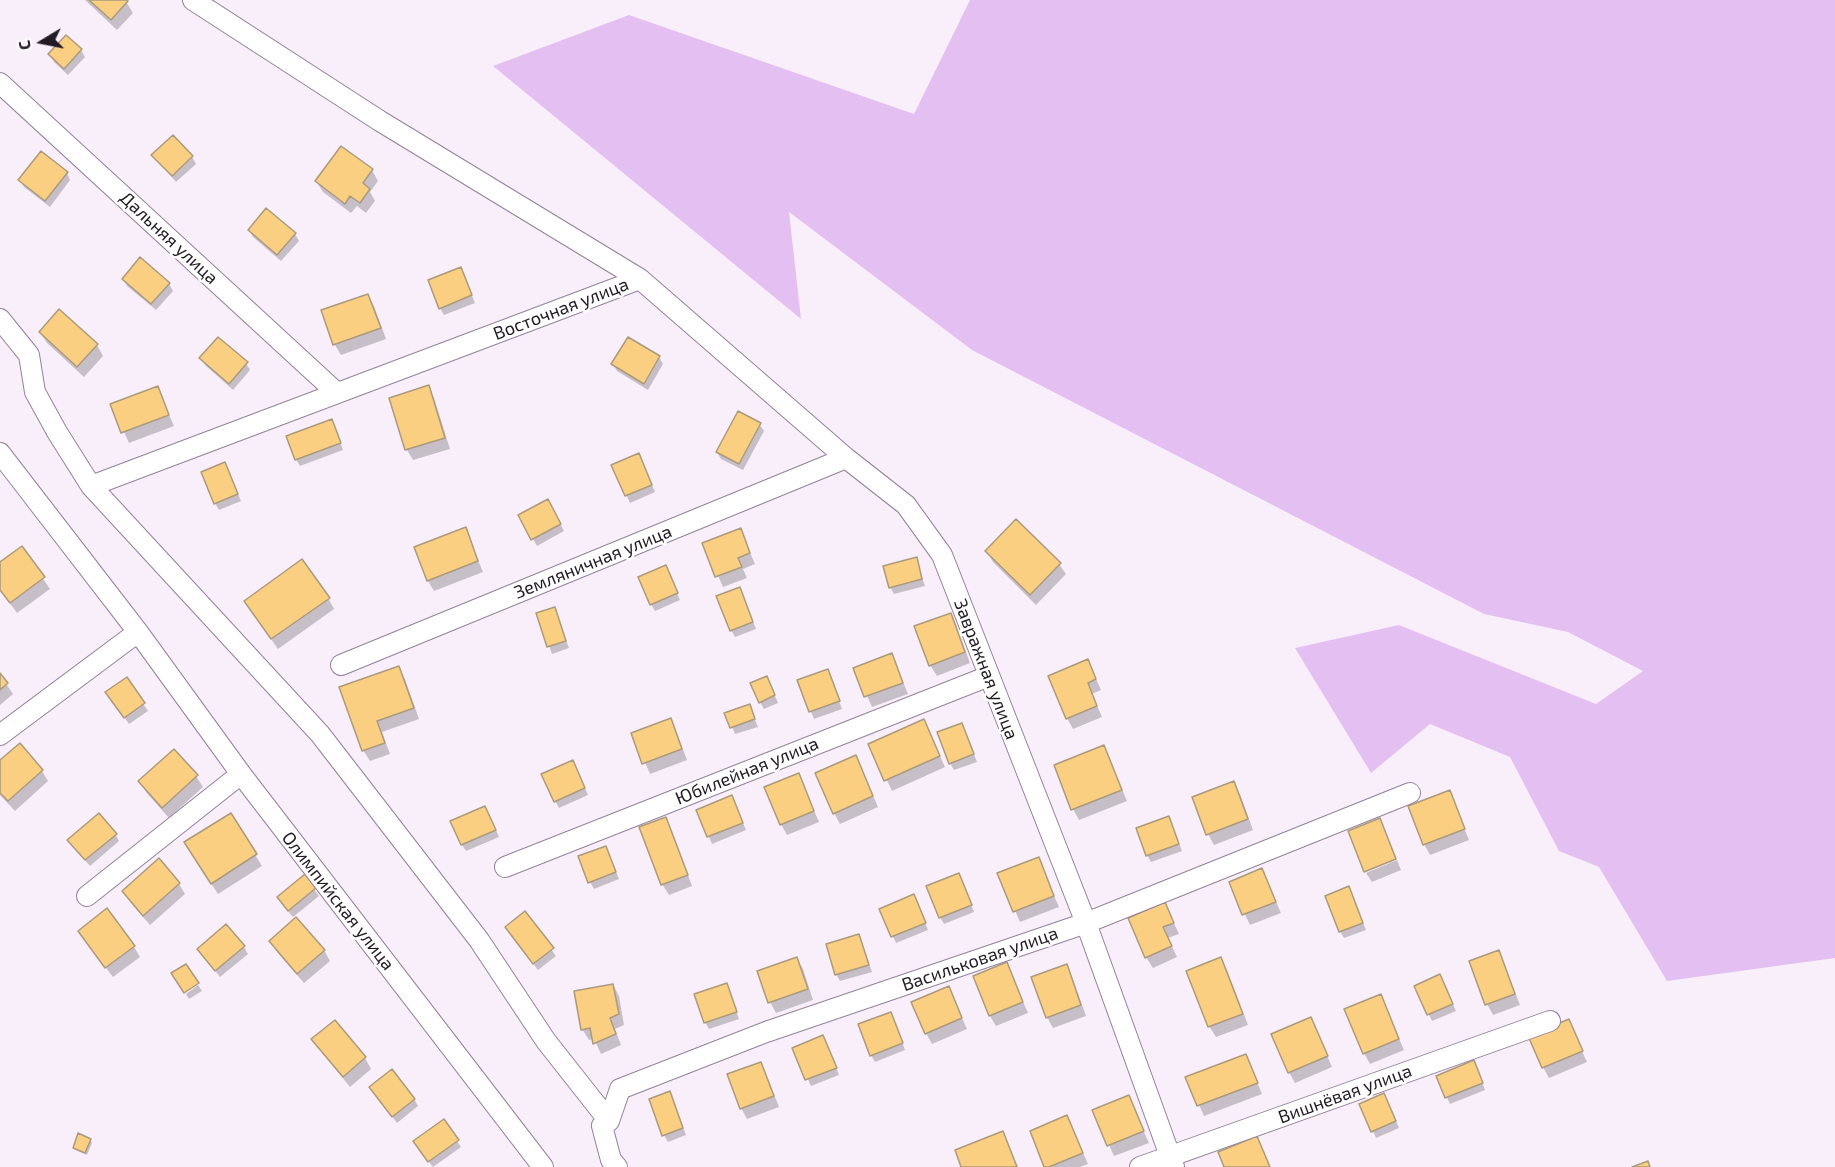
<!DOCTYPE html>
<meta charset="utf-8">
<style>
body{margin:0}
#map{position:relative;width:1835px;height:1167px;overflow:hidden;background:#f8effb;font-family:"Exo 2",sans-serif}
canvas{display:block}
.north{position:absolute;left:12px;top:12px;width:60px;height:60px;-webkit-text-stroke:4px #fff;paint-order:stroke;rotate:260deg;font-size:16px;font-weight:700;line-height:24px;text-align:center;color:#221a25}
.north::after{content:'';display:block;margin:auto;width:21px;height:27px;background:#221a25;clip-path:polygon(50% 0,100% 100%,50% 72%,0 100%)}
</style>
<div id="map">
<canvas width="1835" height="1167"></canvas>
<div class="north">С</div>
</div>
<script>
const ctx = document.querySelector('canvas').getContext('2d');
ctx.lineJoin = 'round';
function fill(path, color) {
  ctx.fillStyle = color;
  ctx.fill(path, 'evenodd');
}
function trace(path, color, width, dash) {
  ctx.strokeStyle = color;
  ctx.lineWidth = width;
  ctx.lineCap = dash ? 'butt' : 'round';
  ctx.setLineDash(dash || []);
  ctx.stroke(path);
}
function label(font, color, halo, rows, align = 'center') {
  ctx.font = font + ' "Exo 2",sans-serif';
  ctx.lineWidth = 5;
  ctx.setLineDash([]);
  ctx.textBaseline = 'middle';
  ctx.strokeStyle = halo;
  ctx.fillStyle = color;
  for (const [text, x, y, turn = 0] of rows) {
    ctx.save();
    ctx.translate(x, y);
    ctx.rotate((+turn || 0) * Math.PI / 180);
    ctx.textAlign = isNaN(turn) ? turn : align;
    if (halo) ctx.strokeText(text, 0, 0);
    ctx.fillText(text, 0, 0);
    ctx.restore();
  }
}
const green = new Path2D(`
 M970,0H1835V958L1667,981L1599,867L1559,851L1510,757L1430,724L1371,773L1295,648L1399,625L1596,704L1643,671L1568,632L1484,614L972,350L789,212L801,319L493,66L629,15L914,114Z`);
const shadow = new Path2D(`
 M85,0H125L133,13L117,30Z
 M81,50L85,57L68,75L54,62L50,55Z
 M153,155L192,157L196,164L176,182Z
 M372,170L378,181L370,192L375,201L366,213L357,206L351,213L323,192L316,181Z
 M67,173L70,180L50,207L24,187L20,180Z
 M249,230L295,234L299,241L281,261L253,237Z
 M464,276L475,303L444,315L440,308Z
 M123,279L169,284L173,291L156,310L127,286Z
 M368,296L374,306L386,339L341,355L335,345L323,311Z
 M40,332L97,345L103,356L84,377L47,343Z
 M628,339L659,357L663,364L648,390L617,371L613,364Z
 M201,359L246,363L250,370L233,390L205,365Z
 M428,387L434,398L450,449L413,460L407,450L391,399Z
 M157,388L174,426L129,443L112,405Z
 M760,425L764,431L743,470L721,459L717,452Z
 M335,427L343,450L300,466L296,459Z
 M642,462L655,492L630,503L613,466Z
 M225,463L241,501L219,510L215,503Z
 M548,501L564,531L537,546L520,516Z
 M465,529L483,572L434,591L428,581Z
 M740,530L755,564L743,569L747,578L723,587L704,544Z
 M22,548L50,589L17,613L0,590V564Z
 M987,552L1059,564L1066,574L1036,605L993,562Z
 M916,559L925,586L894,594L890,587Z
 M669,574L680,600L655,611L651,604Z
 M740,589L756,629L735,637L731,630Z
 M328,598L334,609L278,649L252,612Z
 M554,609L569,648L552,654L538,614Z
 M950,615L956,625L970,663L937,676L930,665Z
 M892,655L908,694L872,707L855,669Z
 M1088,661L1101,690L1092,694L1102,717L1073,729L1067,718Z
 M399,668L405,679L419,719L382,732L390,754L370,761L363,750Z
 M0,675L13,694L0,705Z
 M831,678L842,709L814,719L799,681Z
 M126,679L148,711L129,724L111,699Z
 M770,684L778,703L764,709L760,702Z
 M749,706L758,727L735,734L726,713Z
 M670,720L676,731L687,760L650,774L633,734Z
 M962,724L977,762L954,770L950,763Z
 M929,732L945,767L892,791L870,745Z
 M1104,747L1127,801L1079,820L1073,809Z
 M0,762L42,771L48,781L15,811L0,795Z
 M576,768L588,795L559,808L555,801Z
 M861,768L878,807L840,824L834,813Z
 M798,774L819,822L787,835L781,824Z
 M196,776L203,787L169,818L146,792L140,782Z
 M1233,783L1240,794L1253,830L1214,845L1208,834Z
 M1449,792L1469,840L1430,855L1424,844Z
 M735,804L746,830L712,844L698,811Z
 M489,814L499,837L466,851L462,845Z
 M230,815L262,866L218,894L192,854Z
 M1169,818L1182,851L1151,862L1147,855Z
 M665,819L671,830L692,886L669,895L662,884Z
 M1380,820L1396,857L1365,870Z
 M115,834L119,841L90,866L73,847Z
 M609,855L619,879L594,889L590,882Z
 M1038,859L1059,907L1020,922L999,874Z
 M1397,860L1401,870L1372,882L1366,873Z
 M1262,870L1281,913L1250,925L1230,883Z
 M959,875L974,912L944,924L940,917Z
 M304,876L319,896L293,917L282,904Z
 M179,884L185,894L150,925L130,902L123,891Z
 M1352,895L1366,930L1344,938L1340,931Z
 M917,903L928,930L896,943L881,910Z
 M1165,904L1179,934L1168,938L1177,957L1153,968L1146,957Z
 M525,914L556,956L538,970L506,928Z
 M859,936L872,972L840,981L836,974Z
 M271,941L324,950L330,961L304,983L277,952Z
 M86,942L134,947L140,957L113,977Z
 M244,947L248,954L220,977L199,950Z
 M1498,952L1504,963L1520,1005L1493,1015L1487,1004Z
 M796,958L803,969L813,1000L776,1013L770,1002Z
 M1220,959L1227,970L1248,1025L1216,1037L1209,1026Z
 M1006,964L1028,1013L996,1026L990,1016Z
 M1066,966L1072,977L1086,1016L1053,1028L1047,1017Z
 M1443,983L1456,1011L1432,1021L1416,986Z
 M198,985L202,991L189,999L186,994Z
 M613,985L619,996L624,1025L615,1029L621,1045L601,1054L594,1039L589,1040L582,1029Z
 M726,985L739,1019L709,1029L705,1022Z
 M948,988L967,1029L932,1044L926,1033Z
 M1380,996L1404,1050L1370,1064L1364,1053Z
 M894,1021L905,1050L875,1062L871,1055Z
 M1568,1021L1587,1062L1549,1078L1543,1067Z
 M335,1022L365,1058L371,1069L350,1087L320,1050L313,1040Z
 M1316,1030L1332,1067L1295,1083L1289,1072Z
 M827,1044L839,1075L811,1086L794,1049Z
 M1246,1056L1262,1094L1204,1116L1187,1078Z
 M760,1064L766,1074L779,1107L747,1119L741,1108Z
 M1477,1069L1485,1090L1450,1104L1438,1077Z
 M371,1088L414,1099L418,1106L397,1123Z
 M1128,1097L1149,1143L1114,1156L1094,1111Z
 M673,1100L686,1135L668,1142L664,1135Z
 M1387,1101L1399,1128L1376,1138L1373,1131Z
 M1067,1117L1088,1164L1080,1167H1046Z
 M1003,1133L1018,1167H963Z
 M90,1140L92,1143L87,1155L76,1150L74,1147Z
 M457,1141L461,1147L433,1167L419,1148Z`);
const building = new Path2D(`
 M89,0H127L128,1L111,20Z
 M66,35L82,49L64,69L48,54Z
 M173,135L193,156L172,176L151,155Z
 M341,146L373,169L363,183L370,189L360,203L350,196L345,204L315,181Z
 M41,151L68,172L45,201L18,180Z
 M266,208L296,233L277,255L248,230Z
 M140,257L170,283L151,304L122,279Z
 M461,267L472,295L439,309L428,280Z
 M368,294L381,328L333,345L321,310Z
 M59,309L98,344L77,367L39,332Z
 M218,337L248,362L229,384L199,358Z
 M628,337L660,356L644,384L611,364Z
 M429,385L445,438L405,450L389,398Z
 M158,386L169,415L121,433L110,404Z
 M738,411L761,423L739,464L716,452Z
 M332,419L341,443L295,460L286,436Z
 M639,453L652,485L625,496L611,465Z
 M225,462L238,494L214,504L201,472Z
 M548,499L561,524L531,540L518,515Z
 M1016,519L1061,563L1030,595L985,551Z
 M466,527L478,561L427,581L414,547Z
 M741,528L750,553L738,558L742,567L715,577L702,543Z
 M22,546L45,577L10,603L0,590V562Z
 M917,557L922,579L889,588L883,566Z
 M302,559L330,598L271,639L244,601Z
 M666,565L678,593L650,605L638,577Z
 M740,587L753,622L730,631L716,596Z
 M555,607L566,641L547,647L536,613Z
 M951,613L965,652L929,666L914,626Z
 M892,653L903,683L864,697L853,668Z
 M1088,659L1096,679L1088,683L1097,706L1066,719L1048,676Z
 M399,666L414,708L377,721L385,743L362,751L339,687Z
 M828,669L840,701L809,712L797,680Z
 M0,673L8,683L0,690Z
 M767,676L775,695L759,703L750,683Z
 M127,677L145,703L124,718L105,692Z
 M750,704L755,719L730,728L724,713Z
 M671,718L682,749L642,764L631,733Z
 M924,719L940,756L884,781L868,744Z
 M962,723L974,754L949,764L937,732Z
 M20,743L43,770L8,801L0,793V760Z
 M1104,745L1122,790L1071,810L1054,765Z
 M174,749L198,775L162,808L138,781Z
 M856,755L873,796L833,814L815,773Z
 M573,760L585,788L554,802L541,774Z
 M799,773L814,811L780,825L764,787Z
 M1234,781L1248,819L1206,835L1192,797Z
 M1450,790L1465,829L1423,845L1408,806Z
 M732,795L743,823L707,837L696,810Z
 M485,806L496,830L461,845L450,821Z
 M99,813L117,834L85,860L67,840Z
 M231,813L257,854L211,884L184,842Z
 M1169,816L1179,844L1146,856L1136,828Z
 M666,817L688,875L661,885L639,827Z
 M1380,818L1396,859L1364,872L1348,831Z
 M606,846L616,872L588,883L578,856Z
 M1039,857L1054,896L1013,912L997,873Z
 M159,858L180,883L143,916L122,891Z
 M1262,868L1276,902L1242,915L1229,882Z
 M959,873L972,905L939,918L926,886Z
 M305,874L316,888L288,911L277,897Z
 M1349,886L1363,923L1339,932L1325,896Z
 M914,894L926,923L891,937L879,909Z
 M1165,902L1174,923L1163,927L1172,946L1145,958L1128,918Z
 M107,908L135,946L105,968L78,931Z
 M525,911L554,948L533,964L505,927Z
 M296,917L325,950L297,974L269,941Z
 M226,924L245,946L215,971L197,949Z
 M859,934L869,965L835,975L826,944Z
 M1499,950L1515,994L1485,1005L1469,961Z
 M797,957L808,989L768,1003L757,971Z
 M1221,957L1243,1014L1208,1027L1186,971Z
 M1007,962L1023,1002L989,1016L973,976Z
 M186,964L199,983L184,993L171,973Z
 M1067,964L1081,1005L1046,1018L1031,977Z
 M1440,974L1453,1004L1427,1015L1414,986Z
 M727,983L737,1012L704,1023L694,994Z
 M613,984L619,1014L610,1018L616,1034L593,1044L590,1028L581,1030L574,991Z
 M949,986L962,1018L925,1034L911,1002Z
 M1381,994L1399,1039L1363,1054L1344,1009Z
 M891,1012L903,1043L870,1056L858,1024Z
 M1311,1017L1328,1056L1288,1073L1271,1034Z
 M1569,1019L1583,1051L1542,1068L1528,1036Z
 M335,1020L366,1057L343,1077L311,1039Z
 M823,1035L837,1068L805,1080L792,1048Z
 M1246,1054L1258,1083L1197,1106L1185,1077Z
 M1474,1060L1483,1083L1445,1098L1436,1076Z
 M761,1062L774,1096L740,1109L727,1074Z
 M392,1069L415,1099L392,1117L369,1087Z
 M670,1091L683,1128L662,1136L649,1099Z
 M1384,1093L1396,1121L1371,1132L1359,1104Z
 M1129,1095L1144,1131L1107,1146L1092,1110Z
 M1067,1115L1083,1153L1049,1167H1044L1030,1131Z
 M444,1119L459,1140L428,1162L413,1141Z
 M1003,1131L1017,1167H961L955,1150Z
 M78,1133L91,1139L85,1153L73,1148Z
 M1257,1136L1270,1167H1224L1218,1152Z
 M1648,1161L1650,1167H1632Z`);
const minor = new Path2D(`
 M193,0L380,121L640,279L846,458L906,505L942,555L1086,923L1174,1167
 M0,83L337,393
 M0,319L29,355L35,392L57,432L91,486L320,734L479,940L546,1041L609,1121
 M0,453L138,632
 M91,486L640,279
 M341,665L846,458
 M0,735L138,632L241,774L543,1167
 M505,867L989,676
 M87,896L241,774
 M617,1167L611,1160L602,1126L609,1121L620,1089L766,1032L1086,923L1410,793
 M1140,1167L1550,1021`);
const streetNames = [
 ["Дальняя улица",169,238,43],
 ["Восточная улица",561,309,-21],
 ["Земляничная улица",593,562,-22],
 ["Завражная улица",986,669,69],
 ["Юбилейная улица",747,771,-22],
 ["Олимпийская улица",338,901,52],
 ["Васильковая улица",980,959,-19],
 ["Вишнёвая улица",1345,1094,-20]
];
fill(green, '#e4c0f2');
fill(shadow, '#0003');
fill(building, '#facf82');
trace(building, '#ac9a7c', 1.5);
trace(minor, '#95819c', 22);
trace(minor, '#fff', 20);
label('18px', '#221a25', '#fff', streetNames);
</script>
